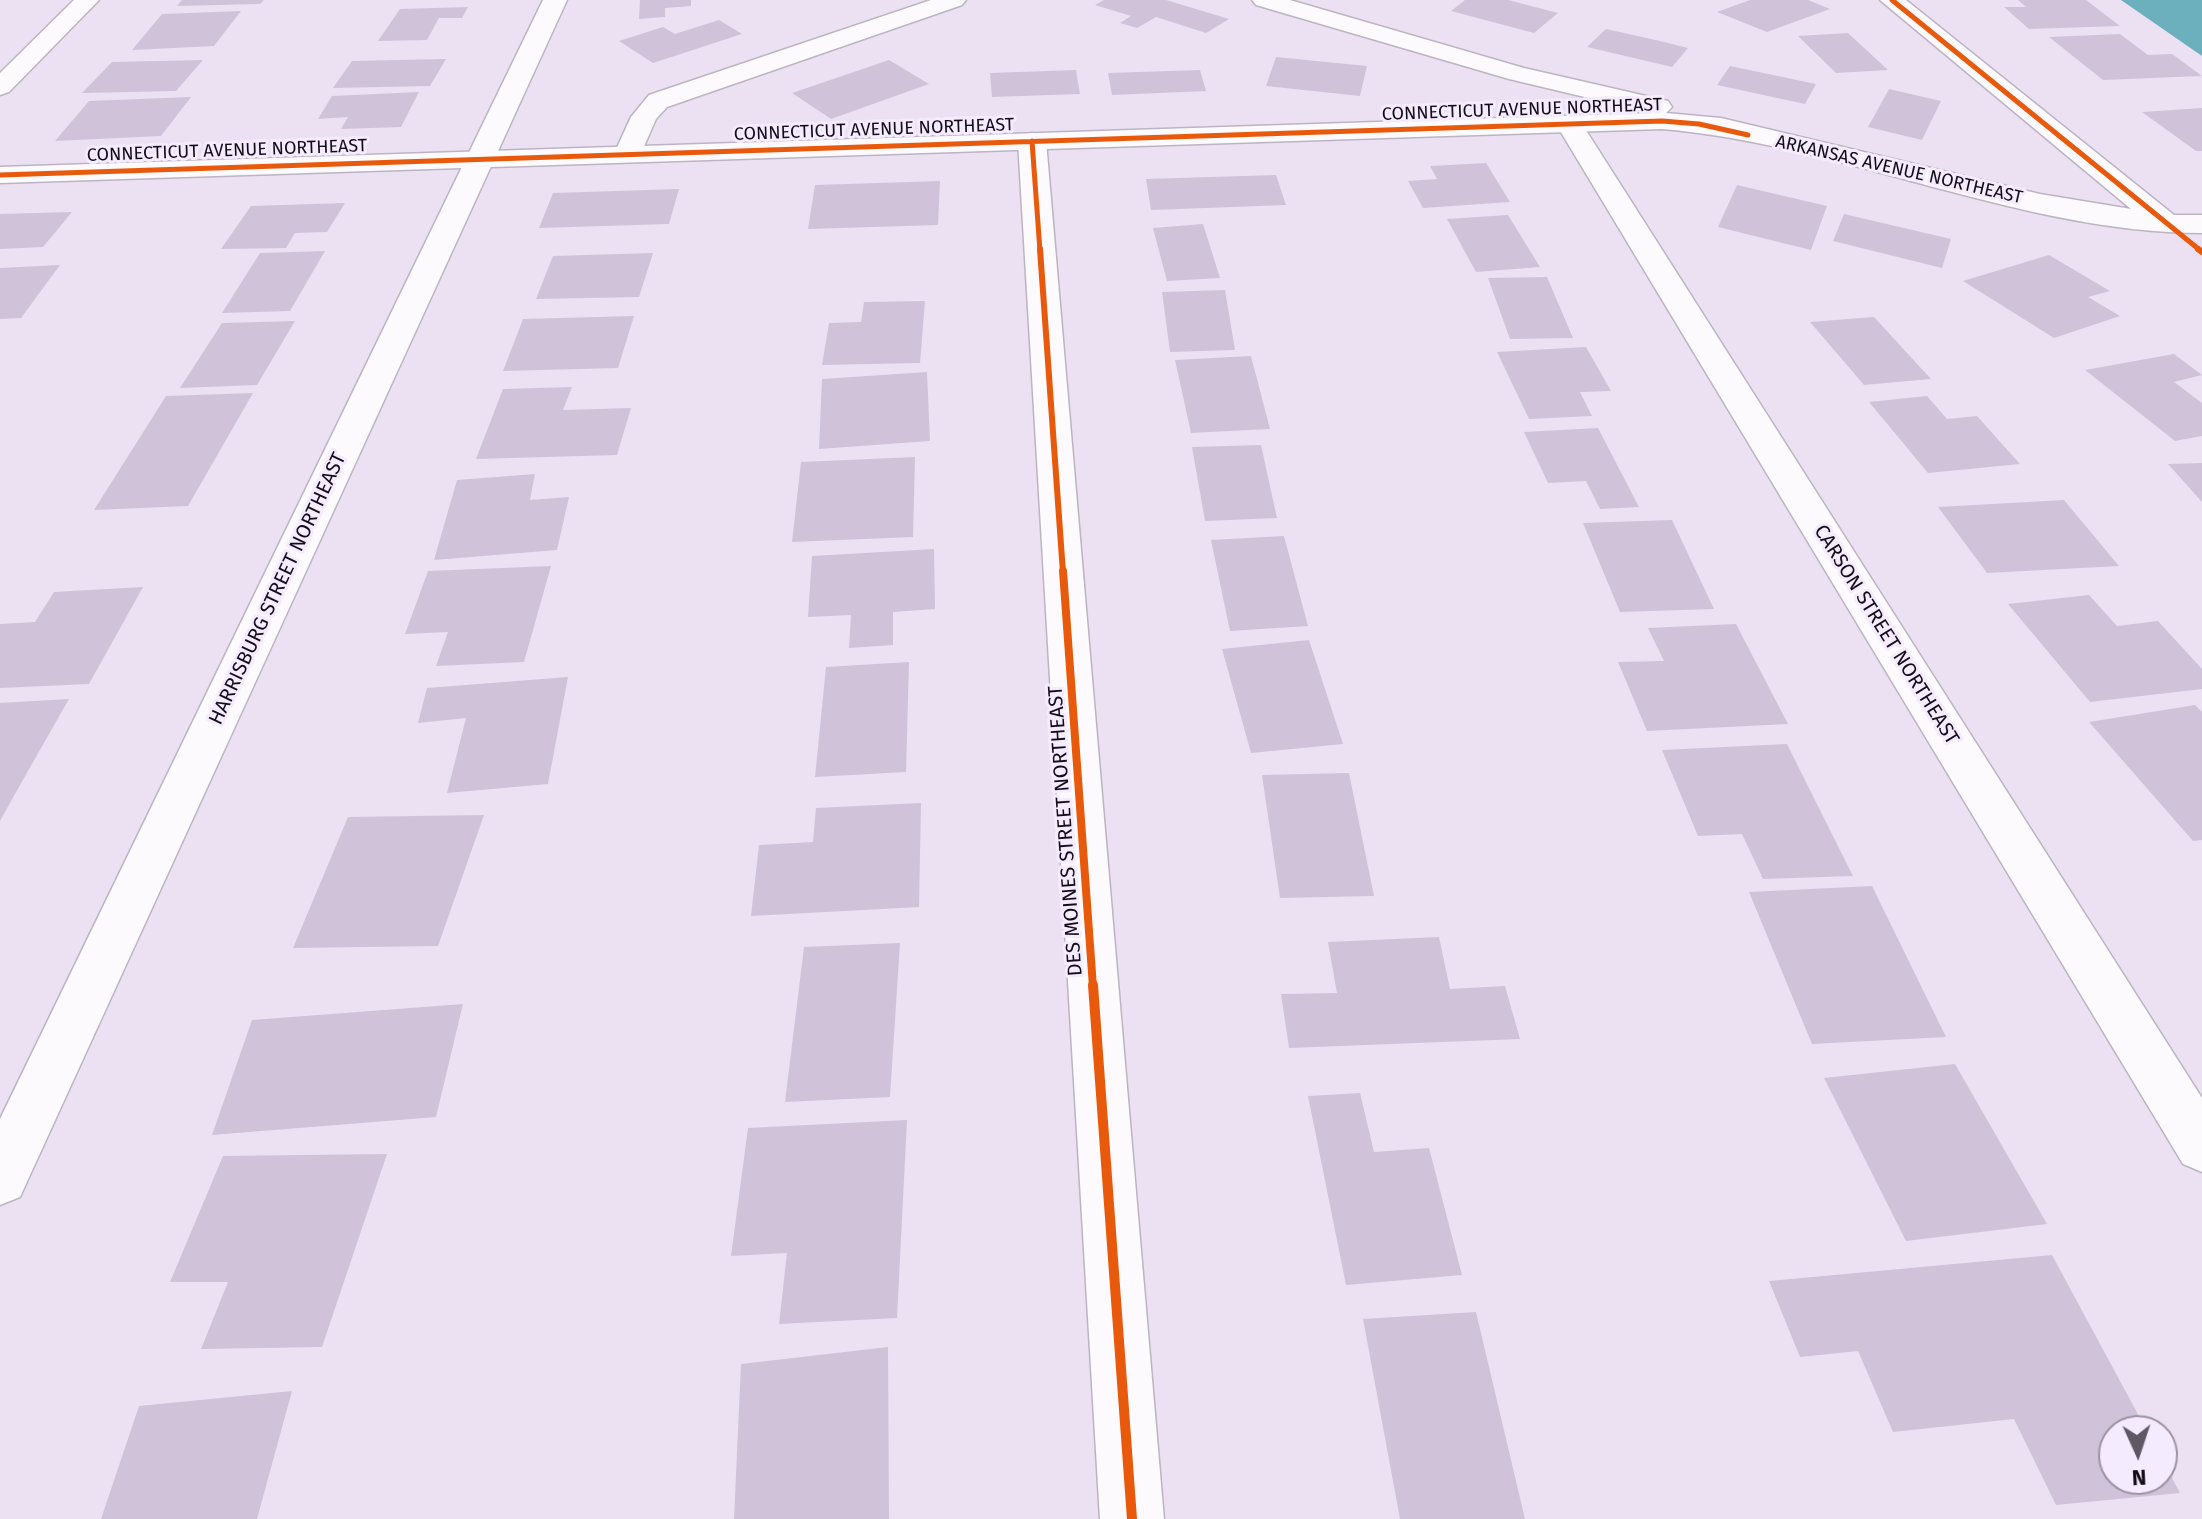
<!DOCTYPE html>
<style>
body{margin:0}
#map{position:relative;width:2202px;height:1519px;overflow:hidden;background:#ebe1f3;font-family:"Fira Sans",sans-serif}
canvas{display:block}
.north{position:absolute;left:2098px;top:1415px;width:80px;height:80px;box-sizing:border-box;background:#f5ebfe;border:2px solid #9b92a2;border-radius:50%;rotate:177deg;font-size:22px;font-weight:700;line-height:32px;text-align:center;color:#130d17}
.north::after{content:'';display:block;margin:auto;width:28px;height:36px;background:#5f5764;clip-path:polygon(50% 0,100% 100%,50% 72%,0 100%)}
</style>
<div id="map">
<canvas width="2202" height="1519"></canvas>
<div class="north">N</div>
</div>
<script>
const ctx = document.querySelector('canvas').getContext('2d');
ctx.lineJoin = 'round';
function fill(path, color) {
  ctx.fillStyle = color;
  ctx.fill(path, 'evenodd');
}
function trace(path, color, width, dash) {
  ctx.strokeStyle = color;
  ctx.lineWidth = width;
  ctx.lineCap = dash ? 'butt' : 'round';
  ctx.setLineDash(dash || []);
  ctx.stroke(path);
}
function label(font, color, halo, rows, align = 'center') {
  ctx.font = font + ' "Fira Sans",sans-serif';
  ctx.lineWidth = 6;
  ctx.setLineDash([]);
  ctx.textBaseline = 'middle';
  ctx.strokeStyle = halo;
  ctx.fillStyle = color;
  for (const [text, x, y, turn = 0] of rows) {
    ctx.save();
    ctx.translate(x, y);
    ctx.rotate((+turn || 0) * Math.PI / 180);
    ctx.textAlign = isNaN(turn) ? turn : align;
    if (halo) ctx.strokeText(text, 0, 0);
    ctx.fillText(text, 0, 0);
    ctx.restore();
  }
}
const water = new Path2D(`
 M2121,0H2202V56Z`);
const building = new Path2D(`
 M182,0H264L260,4L177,6Z
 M640,0H691V6L665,8V17L639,19Z
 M1104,0H1166L1229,19L1206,33L1156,17L1137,28L1120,23L1131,16L1095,5Z
 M1465,0H1508L1558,13L1534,33L1451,11Z
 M1750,0H1808L1830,9L1767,32L1717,12Z
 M2018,0H2086L2120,26L2029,29L2004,7H2026Z
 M468,7L462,18H439L427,40L378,41L400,9Z
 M241,11L214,46L132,50L162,14Z
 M719,20L742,34L653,63L619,41L663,27L675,34Z
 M1606,29L1660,41L1688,48L1672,67L1587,47Z
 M1848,33L1888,70L1836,73L1798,36Z
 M2120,34L2148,55L2172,54L2202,76L2103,80L2049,37Z
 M1276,57L1367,66L1360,96L1266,86Z
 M446,59L430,86L333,88L352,61Z
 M203,60L176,91L82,93L112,62Z
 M889,60L929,84L831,119L792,93Z
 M1730,66L1816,84L1805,104L1717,85Z
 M1076,70L1080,94L992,97L990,73Z
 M1200,70L1206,91L1112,95L1108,73Z
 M1889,89L1941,101L1922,140L1868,127Z
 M419,92L401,127L341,129L348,117L318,119L332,96Z
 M191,97L161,136L55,141L89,101Z
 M2202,108V151H2196L2142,112Z
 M1486,163L1510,202L1423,208L1408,181L1437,179L1430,166Z
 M1276,175L1286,205L1151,210L1146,179Z
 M940,181L938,225L808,229L815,185Z
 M1737,185L1827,206L1811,250L1718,227Z
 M679,189L669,224L539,228L553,193Z
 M345,203L327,232L295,233L286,248L221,249L251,206Z
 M72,212L43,247L0,249V214Z
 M1844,214L1951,239L1942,268L1833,241Z
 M1508,215L1540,267L1476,272L1447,219Z
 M1203,224L1220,278L1167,281L1153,228Z
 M325,251L290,311L222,313L260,253Z
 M653,253L639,297L536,299L553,256Z
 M2049,255L2110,291L2088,297L2120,316L2054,338L1963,281Z
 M60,265L21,318L0,319V268Z
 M1547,277L1573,338L1510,339L1488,278Z
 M1225,290L1235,350L1170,352L1162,292Z
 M925,301L920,363L822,365L829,323L861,322L864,302Z
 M634,316L618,368L503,371L523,319Z
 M1874,317L1931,379L1864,385L1810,322Z
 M295,321L257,385L180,388L222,323Z
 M1586,347L1611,391L1580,392L1592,416L1529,419L1497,352Z
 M2174,354L2202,375L2174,382L2202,403V436L2175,441L2085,370Z
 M1251,356L1270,429L1191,433L1175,360Z
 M927,372L930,441L819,449L822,379Z
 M572,387L563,410L631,408L617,455L476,459L503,389Z
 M253,393L188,506L94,510L166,396Z
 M1927,396L1947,419L1977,416L2020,464L1928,473L1869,402Z
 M1598,428L1639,507L1600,509L1586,481L1548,483L1524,432Z
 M1261,445L1277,518L1205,521L1192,447Z
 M915,457L913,537L792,542L801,462Z
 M2202,463V502L2168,464Z
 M535,474L530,500L569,497L557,550L434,560L457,480Z
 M2064,500L2119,566L1987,573L1938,507Z
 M1672,520L1714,609L1620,612L1583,523Z
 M1284,536L1308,626L1230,631L1211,540Z
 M934,549L935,609L893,612V645L849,648L851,615L808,617L812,556Z
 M551,566L524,662L436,666L448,632L405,634L428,571Z
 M143,587L89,684L0,688V624L35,622L54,592Z
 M2089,595L2117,626L2158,621L2202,669V689L2090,702L2008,604Z
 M1736,624L1788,724L1647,731L1618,662L1664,661L1648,628Z
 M1309,640L1343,744L1251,753L1222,649Z
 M909,662L906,772L815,777L826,667Z
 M568,677L548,784L447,793L466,718L418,723L427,688Z
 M69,699L24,778L0,821V703Z
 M2195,705L2202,712V840L2193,841L2089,722Z
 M1787,744L1853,876L1763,879L1742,834L1698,836L1662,750Z
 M1349,773L1374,896L1280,898L1262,775Z
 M921,803L919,907L751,916L759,845L813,842L816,808Z
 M484,815L438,946L293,948L348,817Z
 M1872,886L1946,1037L1812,1044L1749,892Z
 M1439,937L1450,989L1505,986L1520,1039L1289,1048L1281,994L1337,993L1328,942Z
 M900,943L890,1097L785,1102L804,947Z
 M463,1004L436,1117L212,1135L252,1020Z
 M1955,1064L2047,1224L1906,1241L1824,1078Z
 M1360,1093L1374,1152L1429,1148L1462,1275L1346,1285L1308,1096Z
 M907,1120L897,1318L779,1324L787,1253L731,1256L748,1128Z
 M387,1154L322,1347L201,1349L228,1282H170L223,1156Z
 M2052,1255L2147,1431H2114V1479H2162V1459L2180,1493L2056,1505L2014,1419L1893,1432L1858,1351L1800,1357L1769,1281Z
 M1476,1312L1525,1519H1400L1363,1319Z
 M888,1347L889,1519H734L741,1364Z
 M292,1391L257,1519H101L139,1406Z`);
const minor = new Path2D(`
 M74,0H99L9,92L0,95V73Z
 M543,0H567L20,1197L0,1205V1119Z
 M931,0H966L962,5L667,107L656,119L638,160H618L614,154L631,117L649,95Z
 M1569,116L1578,118L1582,124L2202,1098V1172L2183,1164L1556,124L1560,118Z
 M1032,133L1042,135L1046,141L1164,1519H1100L1018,141L1022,135Z`);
const tertiary = new Path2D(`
 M1252,0H1290L1524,68L1668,101L1672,107L1666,113L1721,118L2040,194L2131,209L1880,0H1906L2174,215H2202V233C2022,233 1842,144 1662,129L0,183V167L1652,113L1509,79L1256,5Z`);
const cyclewayFar3 = new Path2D(`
 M1892,0L2201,251
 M1032,141L1040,251
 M0,175L1662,121L1699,124L1748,135`);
const cyclewayFar2 = new Path2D(`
 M1040,249L1063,573
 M2198,249L2202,252`);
const cyclewayFar1 = new Path2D(`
 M1063,571L1093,987`);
const cycleway = new Path2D(`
 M1093,985L1132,1519`);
const farStreetnames = [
 ["CONNECTICUT AVENUE NORTHEAST",1522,110,-2],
 ["CONNECTICUT AVENUE NORTHEAST",874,130,-2],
 ["CONNECTICUT AVENUE NORTHEAST",227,151,-2],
 ["ARKANSAS AVENUE NORTHEAST",1899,170,13]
];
const streetNames = [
 ["HARRISBURG STREET NORTHEAST",278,589,-65],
 ["CARSON STREET NORTHEAST",1886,635,58],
 ["DES MOINES STREET NORTHEAST",1066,831,-94]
];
fill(water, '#6bb0bc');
fill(building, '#d0c3d9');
trace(minor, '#bcb4c2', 3);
trace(tertiary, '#bcb4c2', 3);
fill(minor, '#fcfafd');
fill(tertiary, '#fcfafd');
trace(cyclewayFar3, '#e8590c', 5);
trace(cyclewayFar2, '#e8590c', 6);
trace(cyclewayFar1, '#e8590c', 8);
trace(cycleway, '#e8590c', 10);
label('18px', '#130d17', '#f5ebfe', farStreetnames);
label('20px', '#130d17', '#f5ebfe', streetNames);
</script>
